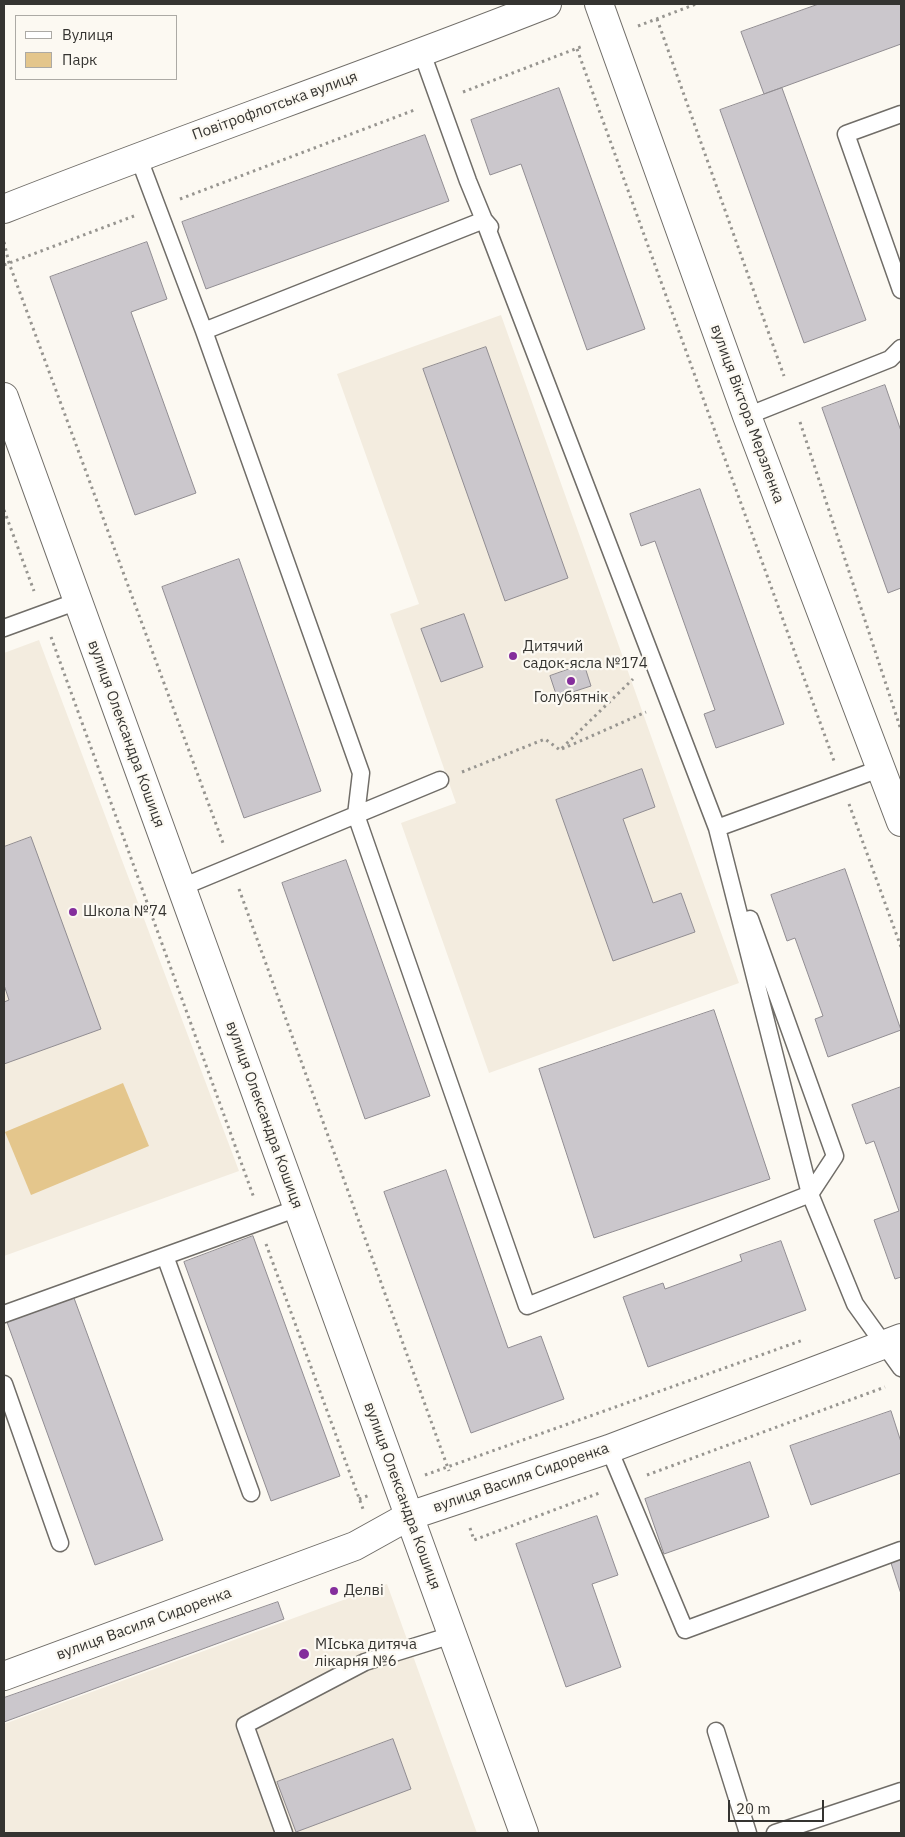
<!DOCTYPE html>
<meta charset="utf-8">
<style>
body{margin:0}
#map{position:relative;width:905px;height:1837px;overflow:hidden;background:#fcf9f2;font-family:"IBM Plex Sans",sans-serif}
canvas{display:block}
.frame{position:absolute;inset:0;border:5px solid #353431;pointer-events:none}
.legend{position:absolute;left:15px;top:15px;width:162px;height:65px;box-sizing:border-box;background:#fcf9f2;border:1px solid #acaaa5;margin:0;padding:6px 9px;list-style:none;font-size:15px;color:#353431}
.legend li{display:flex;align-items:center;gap:10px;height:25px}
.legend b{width:25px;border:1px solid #acaaa5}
.scale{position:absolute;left:728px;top:1800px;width:96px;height:22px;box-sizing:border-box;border:2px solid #353431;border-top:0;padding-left:6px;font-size:15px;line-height:18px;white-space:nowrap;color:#353431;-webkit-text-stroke:4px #fcf9f2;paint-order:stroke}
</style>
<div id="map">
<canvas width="905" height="1837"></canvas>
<div class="frame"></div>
<ul class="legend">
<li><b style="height:6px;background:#fff"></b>Вулиця</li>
<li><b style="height:14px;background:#e4c68c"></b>Парк</li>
</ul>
<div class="scale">20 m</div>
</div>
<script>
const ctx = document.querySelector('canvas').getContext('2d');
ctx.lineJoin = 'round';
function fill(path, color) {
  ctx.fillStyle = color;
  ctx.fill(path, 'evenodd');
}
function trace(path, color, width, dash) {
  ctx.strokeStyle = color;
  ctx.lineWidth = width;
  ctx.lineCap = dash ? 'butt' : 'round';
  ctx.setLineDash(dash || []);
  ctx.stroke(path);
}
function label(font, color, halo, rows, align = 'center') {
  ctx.font = font + ' "IBM Plex Sans",sans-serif';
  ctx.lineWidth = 4.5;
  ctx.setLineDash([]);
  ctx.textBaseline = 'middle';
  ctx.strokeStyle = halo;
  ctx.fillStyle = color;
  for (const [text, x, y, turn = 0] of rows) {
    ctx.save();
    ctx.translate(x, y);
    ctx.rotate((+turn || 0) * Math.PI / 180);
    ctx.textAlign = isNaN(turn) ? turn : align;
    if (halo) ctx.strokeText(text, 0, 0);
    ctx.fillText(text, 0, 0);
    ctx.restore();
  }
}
const built = new Path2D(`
 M501,315L739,983L489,1073L401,823L456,803L390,614L419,604L337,374Z
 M39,640L239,1171L4,1256V653Z
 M387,1584L477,1833H4V1724Z`);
const green = new Path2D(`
 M123,1083L149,1146L31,1195L5,1132Z`);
const building = new Path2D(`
 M819,4H901V44L764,94L741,32Z
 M559,88L645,329L587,350L521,164L490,175L471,120Z
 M782,88L866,320L804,343L720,110Z
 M425,135L449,201L206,289L182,222Z
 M147,242L167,299L131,312L196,493L135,515L50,277Z
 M486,347L568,578L505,601L423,369Z
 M885,385L901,431V588L888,593L822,408Z
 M700,489L784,724L716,748L704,714L715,710L655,541L641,546L630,514Z
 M239,559L321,791L244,818L162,587Z
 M464,614L483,667L441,682L421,629Z
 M584,664L591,686L557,697L550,676Z
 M642,769L655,807L623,819L653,903L681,893L695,932L613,961L556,800Z
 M31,837L101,1029L4,1064V1002L9,1000L4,985V847Z
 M346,860L430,1096L365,1119L282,883Z
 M845,869L901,1030L828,1057L815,1019L823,1016L795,938L787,941L771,895Z
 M714,1010L770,1179L594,1238L539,1069Z
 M901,1087V1277L895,1279L874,1220L899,1211L874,1141L866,1144L852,1105Z
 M446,1170L508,1348L541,1336L564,1399L471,1433L384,1192Z
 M253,1236L340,1476L271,1501L184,1262Z
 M781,1241L806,1310L648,1367L623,1297L663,1283L665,1289L742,1261L740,1255Z
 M74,1298L163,1540L95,1565L7,1322Z
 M891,1411L901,1442V1473L811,1505L790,1446Z
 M750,1462L769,1517L664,1554L645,1499Z
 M597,1516L618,1575L592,1584L621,1667L566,1687L516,1544Z
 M901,1560V1594L891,1563Z
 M278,1602L284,1619L4,1722V1698Z
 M393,1739L411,1789L296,1832L277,1782Z`);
const path = new Path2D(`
 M657,19L784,376
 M638,26L696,4
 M577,49L834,761
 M463,92L583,46
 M180,199L417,109
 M4,242L9,263L223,843
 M4,265L134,216
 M800,422L901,730
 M4,510L34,591
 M51,637L254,1198
 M562,749L646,712
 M462,772L545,739L560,750L633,679
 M849,804L901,947
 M239,889L449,1471
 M138,913L155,903
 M266,1244L363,1509
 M425,1475L803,1340
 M647,1475L885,1387
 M359,1499L370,1495
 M470,1528L474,1540L602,1492`);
const service = new Path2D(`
 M422,53L468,181L484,220L490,227
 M901,114L846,134L901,290
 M138,156L204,331L361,773L356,815L527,1306L810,1194L717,828L484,220L204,331
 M747,416L890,359L901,348
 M4,628L78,601
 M717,828L882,768
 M182,887L440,780
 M750,919L835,1156L810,1194L855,1304L901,1368
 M165,1256L251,1493
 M4,1314L298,1208
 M4,1384L60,1543
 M609,1449L685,1630L901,1550
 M716,1731L748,1833
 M284,1833L245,1725L365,1662L452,1635
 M775,1833L901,1791`);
const minor = new Path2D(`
 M599,4L747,416L901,822
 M4,209C184,138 367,75 547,4
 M4,397L524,1833
 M4,1676L355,1546L409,1516L609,1449L901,1338`);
const markers = [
 [513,656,5,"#842e9c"],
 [571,681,5,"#842e9c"],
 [73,912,5,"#842e9c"],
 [334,1591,5,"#842e9c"],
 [304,1654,6,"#842e9c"]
];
const streetNames = [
 ["Повітрофлотська вулиця",275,106,-20],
 ["вулиця Віктора Мерзленка",747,414,70],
 ["вулиця Олександра Кошиця",126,734,70],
 ["вулиця Олександра Кошиця",264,1115,70],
 ["вулиця Василя Сидоренка",521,1478,-19],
 ["вулиця Олександра Кошиця",402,1496,70],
 ["вулиця Василя Сидоренка",144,1624,-20]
];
const poiNames = [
 ["Дитячий",523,647],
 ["садок-ясла №174",523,664],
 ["Голубятнік",571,698,"center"],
 ["Школа №74",83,912],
 ["Делві",344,1591],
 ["МІська дитяча",315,1645],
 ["лікарня №6",315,1662]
];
fill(built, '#f3ecdf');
fill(green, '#e4c68c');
fill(building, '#cbc7cc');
trace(building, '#918d92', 1);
trace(service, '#706d68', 19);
trace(minor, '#706d68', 30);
trace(path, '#979590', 3, [2.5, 4]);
trace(service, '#fff', 16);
trace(minor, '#fff', 28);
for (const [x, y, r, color] of markers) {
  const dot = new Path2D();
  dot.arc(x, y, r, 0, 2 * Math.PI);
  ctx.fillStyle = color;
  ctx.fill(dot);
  trace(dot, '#fcf9f2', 2);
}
label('15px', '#353431', '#fcf9f2', streetNames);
label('15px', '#353431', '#fcf9f2', poiNames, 'left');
</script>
